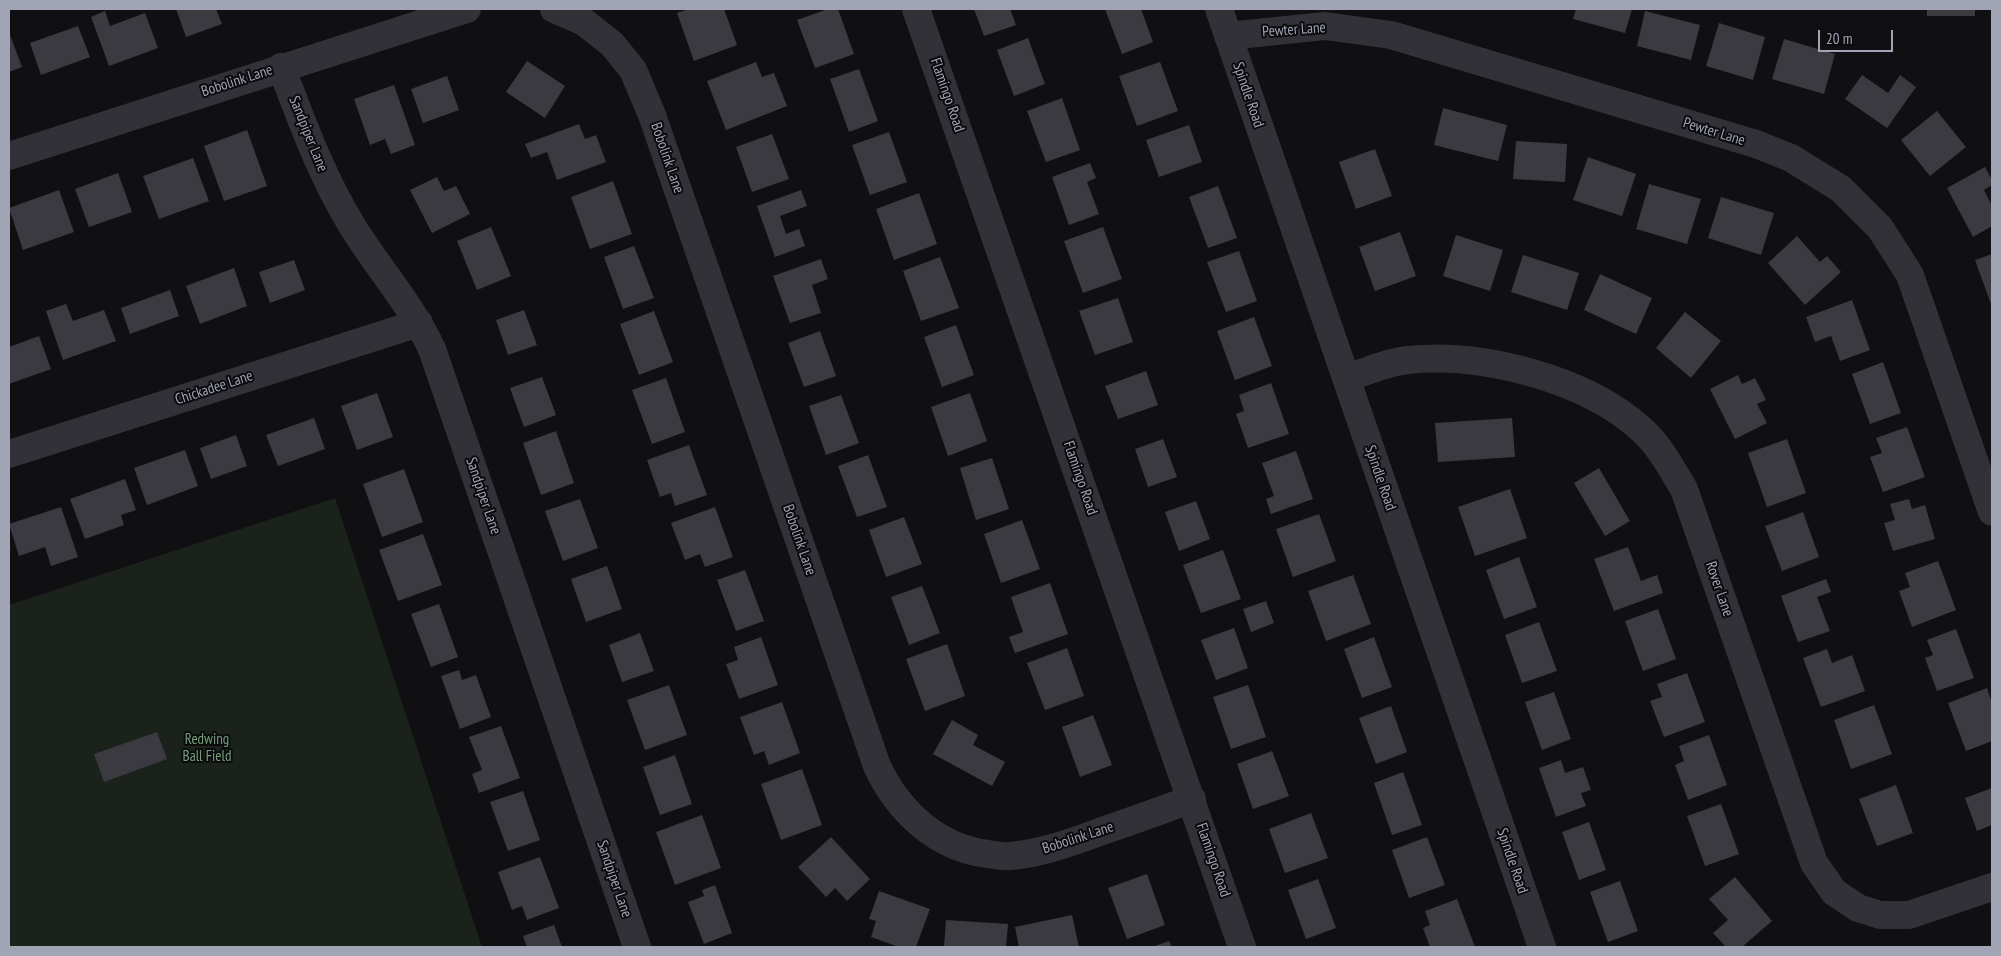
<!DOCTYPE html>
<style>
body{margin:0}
#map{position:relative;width:2001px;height:956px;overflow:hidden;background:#101012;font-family:"PT Sans Narrow",sans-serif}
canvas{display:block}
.frame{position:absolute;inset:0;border:10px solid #a0a4b4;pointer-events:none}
.scale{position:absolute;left:1818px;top:30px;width:75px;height:22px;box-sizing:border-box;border:2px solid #a0a4b4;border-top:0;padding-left:6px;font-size:15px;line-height:18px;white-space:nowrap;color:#a0a4b4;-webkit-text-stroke:4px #0b0b0d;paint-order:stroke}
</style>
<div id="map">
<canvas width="2001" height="956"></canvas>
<div class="frame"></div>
<div class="scale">20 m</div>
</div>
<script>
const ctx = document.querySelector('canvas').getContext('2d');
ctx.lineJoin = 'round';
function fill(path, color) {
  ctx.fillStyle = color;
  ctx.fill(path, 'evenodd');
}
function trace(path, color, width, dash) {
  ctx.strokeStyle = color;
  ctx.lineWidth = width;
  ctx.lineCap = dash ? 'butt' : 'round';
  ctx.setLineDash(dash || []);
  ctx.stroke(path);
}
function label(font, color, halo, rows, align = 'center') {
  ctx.font = font + ' "PT Sans Narrow",sans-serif';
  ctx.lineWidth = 4;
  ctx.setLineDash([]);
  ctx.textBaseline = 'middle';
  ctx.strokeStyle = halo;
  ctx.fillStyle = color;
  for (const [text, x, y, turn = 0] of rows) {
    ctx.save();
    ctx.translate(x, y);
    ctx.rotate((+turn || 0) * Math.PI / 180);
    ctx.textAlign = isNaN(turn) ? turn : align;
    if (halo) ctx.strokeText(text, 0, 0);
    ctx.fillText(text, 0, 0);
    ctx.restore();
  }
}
const green = new Path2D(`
 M335,498L482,947H9V605Z`);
const building = new Path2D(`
 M176,9H216L222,24L186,37Z
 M689,9H724L737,45L694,61L677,13Z
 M828,9H838L854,54L815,68L797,20Z
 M974,9H1010L1016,25L984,36Z
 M1105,9H1141L1153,42L1122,54Z
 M1576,9H1632L1625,33L1573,19Z
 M1927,9H1975V16H1927Z
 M105,11L110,26L145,13L158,48L109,66L91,17Z
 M1645,11L1700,25L1691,60L1637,46Z
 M1719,23L1765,37L1753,80L1706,66Z
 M78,26L90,57L41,75L30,43Z
 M9,35H10L22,67L9,72Z
 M1028,38L1045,84L1014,96L997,50Z
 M1784,39L1835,54L1824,94L1772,79Z
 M527,61L565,86L545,118L506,92Z
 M756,62L762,77L774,73L787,106L726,130L707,81Z
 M1160,62L1178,111L1137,126L1119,76Z
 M859,69L878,121L849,132L830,79Z
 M1862,75L1888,93L1900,75L1916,87L1887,128L1845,99Z
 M447,76L459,110L423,123L411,89Z
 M394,85L415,145L391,154L385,139L370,145L354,99Z
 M1062,98L1080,150L1046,162L1027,111Z
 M1443,108L1507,125L1498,161L1434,145Z
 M1937,111L1966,147L1930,176L1901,140Z
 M579,124L585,139L596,135L606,162L557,180L547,152L531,158L525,144Z
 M1189,125L1202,162L1159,177L1146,140Z
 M247,130L267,186L224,201L204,146Z
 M889,132L907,182L870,195L852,145Z
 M772,134L789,179L752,192L736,147Z
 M1516,141L1567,144L1565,182L1513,179Z
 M1375,149L1392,196L1356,209L1339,162Z
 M1588,157L1636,174L1622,216L1573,200Z
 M193,158L209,201L159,219L143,176Z
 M1090,163L1096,178L1087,182L1099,214L1069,225L1052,177Z
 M1985,167L1992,180V185L1984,190L1992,206V226L1973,237L1947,188Z
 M118,173L132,212L89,227L75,189Z
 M437,177L444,191L456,186L470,214L432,233L410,190Z
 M613,181L632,234L590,249L571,197Z
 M1649,184L1701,199L1687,244L1636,229Z
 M1218,186L1237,238L1208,248L1189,197Z
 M59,190L74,232L23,250L9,208Z
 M801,190L807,206L780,216L786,234L799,229L805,246L775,257L757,206Z
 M919,193L937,244L894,260L876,209Z
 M1721,197L1774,213L1761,255L1708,238Z
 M491,227L511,276L477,290L457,241Z
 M1103,227L1122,279L1083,293L1064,241Z
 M1400,232L1416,276L1375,291L1359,247Z
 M1456,235L1503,250L1490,291L1443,276Z
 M1797,236L1820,262L1827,256L1841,272L1805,305L1768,263Z
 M634,246L654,298L623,309L604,257Z
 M1239,251L1257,301L1226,312L1207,262Z
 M1992,254V303L1991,304L1975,260Z
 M1523,255L1579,273L1567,310L1511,292Z
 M940,257L959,308L921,321L903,271Z
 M821,259L828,279L812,285L821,313L790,323L773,276Z
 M294,260L305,290L270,303L259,272Z
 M234,268L247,306L200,324L186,286Z
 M1600,274L1652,298L1636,334L1584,310Z
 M170,290L179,316L130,334L121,308Z
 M1118,298L1133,342L1095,355L1079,311Z
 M1852,300L1870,350L1840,361L1831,336L1815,342L1806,317Z
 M66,304L73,321L104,310L116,341L63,360L46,311Z
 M524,310L537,345L508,355L496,320Z
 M654,311L673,362L639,375L620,324Z
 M1685,312L1721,341L1691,378L1656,348Z
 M1254,317L1272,366L1235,380L1217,331Z
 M956,325L974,375L942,387L924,337Z
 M820,331L836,376L804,387L788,343Z
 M39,336L51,369L9,384V347Z
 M1883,362L1901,413L1870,424L1852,374Z
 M1146,371L1158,405L1118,419L1105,386Z
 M1738,375L1742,384L1755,378L1766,400L1757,404L1767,423L1735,439L1710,389Z
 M542,377L556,415L524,427L510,388Z
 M666,378L685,432L652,444L632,390Z
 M1271,383L1289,434L1248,448L1236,414L1244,411L1239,395Z
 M377,393L393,437L357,450L341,406Z
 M970,393L987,441L948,456L931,407Z
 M841,395L859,443L826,455L809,406Z
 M314,418L325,449L278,466L266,435Z
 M1512,418L1515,457L1438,462L1435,423Z
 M1907,427L1925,477L1883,492L1870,457L1882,453L1876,438Z
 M556,431L574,483L541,495L523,443Z
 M236,435L247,466L211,479L200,448Z
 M1163,439L1177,477L1148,487L1135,449Z
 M1787,439L1806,493L1767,507L1748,453Z
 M689,445L707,495L675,506L671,493L660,497L647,460Z
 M185,450L198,486L147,505L134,468Z
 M1296,451L1313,499L1271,514L1266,499L1274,496L1262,463Z
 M868,455L887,507L857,517L838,466Z
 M992,458L1009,509L976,520L960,468Z
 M1599,468L1630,521L1605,536L1574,483Z
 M404,469L423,522L382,537L363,484Z
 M125,479L136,510L121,515L124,525L85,539L70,499Z
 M1510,489L1527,538L1475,556L1458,507Z
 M580,499L598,548L563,561L545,511Z
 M1909,499L1912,509L1925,505L1935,539L1893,551L1884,523L1895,520L1890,504Z
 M1196,501L1210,539L1179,551L1165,512Z
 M61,507L78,557L51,566L45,547L19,556L9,524Z
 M715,507L733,557L705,567L700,554L685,560L671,523Z
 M1803,512L1819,557L1782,571L1765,526Z
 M1319,514L1336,561L1293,577L1276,529Z
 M904,517L922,564L886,577L869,530Z
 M1022,520L1040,569L1001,583L984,534Z
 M423,534L442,585L398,601L379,550Z
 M1628,547L1641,581L1657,575L1663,593L1614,611L1594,559Z
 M1223,550L1241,599L1201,613L1183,565Z
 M1519,557L1537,607L1504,619L1486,570Z
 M1938,561L1956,610L1912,627L1899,591L1910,587L1905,573Z
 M607,566L622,609L586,622L571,579Z
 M745,570L764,621L736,631L717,580Z
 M1353,575L1371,624L1326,641L1308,591Z
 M1826,579L1831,592L1817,597L1830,631L1798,642L1781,596Z
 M1050,583L1068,634L1015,653L1009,637L1023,632L1011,597Z
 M922,586L940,633L909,645L891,597Z
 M1266,601L1274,623L1251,632L1243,609Z
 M439,604L458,657L431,667L411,614Z
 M1658,609L1676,659L1643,671L1625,621Z
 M1539,622L1557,671L1522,683L1505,635Z
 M1234,628L1248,668L1216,680L1201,640Z
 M1956,629L1974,678L1937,691L1925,658L1933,655L1927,640Z
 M640,633L654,671L622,682L609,645Z
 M761,637L778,685L739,699L726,664L738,660L734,647Z
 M1374,637L1392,687L1362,698L1344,649Z
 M947,644L965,696L925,711L906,659Z
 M1067,648L1084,696L1045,710L1027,663Z
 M1827,649L1832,663L1852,655L1865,691L1821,707L1803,658Z
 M459,670L462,680L476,675L491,717L460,729L441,676Z
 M1687,673L1705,722L1664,737L1650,701L1662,697L1657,684Z
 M669,685L687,735L645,750L627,700Z
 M1248,685L1266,737L1231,749L1213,697Z
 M1987,688L1992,703V741L1966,751L1948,703Z
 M1554,692L1571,739L1542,750L1525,702Z
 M782,702L800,753L769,765L764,751L754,755L740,717Z
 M1874,705L1892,754L1851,769L1834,720Z
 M1391,706L1407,752L1376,764L1359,718Z
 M1093,715L1112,765L1080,777L1062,727Z
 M952,720L978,735L973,745L1005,762L992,786L933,754Z
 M501,726L520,778L479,793L472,774L482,770L469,737Z
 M157,732L167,759L104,782L94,754Z
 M1709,735L1727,785L1688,800L1675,765L1684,761L1679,746Z
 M1272,751L1289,796L1253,809L1237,764Z
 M675,755L692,804L660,815L643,767Z
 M1561,760L1565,773L1583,767L1591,790L1581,793L1586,806L1556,817L1539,768Z
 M802,769L822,825L781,840L761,784Z
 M1403,772L1422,825L1392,835L1374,783Z
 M1896,785L1913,833L1877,846L1859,799Z
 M1992,788V825L1977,831L1965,798Z
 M523,791L540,840L508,851L490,802Z
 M1721,804L1739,854L1705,866L1687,816Z
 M1311,813L1328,858L1285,873L1269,829Z
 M702,815L721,868L675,885L656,832Z
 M1589,822L1606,870L1579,880L1562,832Z
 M831,837L870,879L847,901L835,888L826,897L798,867Z
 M1427,837L1445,885L1409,898L1392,850Z
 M540,857L559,908L527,920L522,906L512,910L498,872Z
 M1147,874L1165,925L1127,939L1108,888Z
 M1735,877L1772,921L1742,947H1726L1713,933L1728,920L1709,899Z
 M1318,879L1336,928L1306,939L1288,890Z
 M1620,881L1638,931L1608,942L1590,892Z
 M715,885L732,933L704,944L688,902L704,896L702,890Z
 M879,891L930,909L916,947H899L871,937L876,921L869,919Z
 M1457,899L1475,947H1430L1423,928L1430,925L1425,911Z
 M1072,915L1079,947H1019L1015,927Z
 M946,920L1008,924L1006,947H944Z
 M554,925L562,947H527L523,936Z
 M1169,941L1172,947H1152Z`);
const minor = new Path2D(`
 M554,9L584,22L612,44L633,70L652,115L877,766C898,811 937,848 988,854C995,855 1003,857 1011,856C1043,853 1072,842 1102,831C1132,821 1162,810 1192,799
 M916,9L1242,947
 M1219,9L1542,947
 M1228,36L1325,26L1391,35L1756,144L1791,158L1841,189L1880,228L1910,275L1992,512
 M281,67C302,121 321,175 351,224C377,267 411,304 432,349L637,947
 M9,156L467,9
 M1346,378C1366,372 1387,362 1408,360C1482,352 1587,379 1642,430C1660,446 1671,468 1684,489L1814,863L1834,892L1858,908L1880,915H1909L1992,887
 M9,454L419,323`);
const streetNames = [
 ["Pewter Lane",1294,30,-4],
 ["Bobolink Lane",237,81,-18],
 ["Flamingo Road",947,95,71],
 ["Spindle Road",1248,95,71],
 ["Pewter Lane",1714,132,17],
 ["Sandpiper Lane",308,134,68],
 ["Bobolink Lane",667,158,71],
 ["Chickadee Lane",214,388,-18],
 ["Flamingo Road",1080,478,71],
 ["Spindle Road",1380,478,71],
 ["Sandpiper Lane",483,496,71],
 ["Bobolink Lane",799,540,71],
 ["Rover Lane",1719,589,71],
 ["Bobolink Lane",1078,838,-18],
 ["Flamingo Road",1213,860,71],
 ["Spindle Road",1512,861,71],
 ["Sandpiper Lane",614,879,71]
];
const parkNames = [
 ["Redwing",207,740],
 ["Ball Field",207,757]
];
fill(green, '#1a221b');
fill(building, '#3a3a40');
trace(minor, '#313137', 28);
label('15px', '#a0a4b4', '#0b0b0d', streetNames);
label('15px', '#74a17b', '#0b0b0d', parkNames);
</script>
